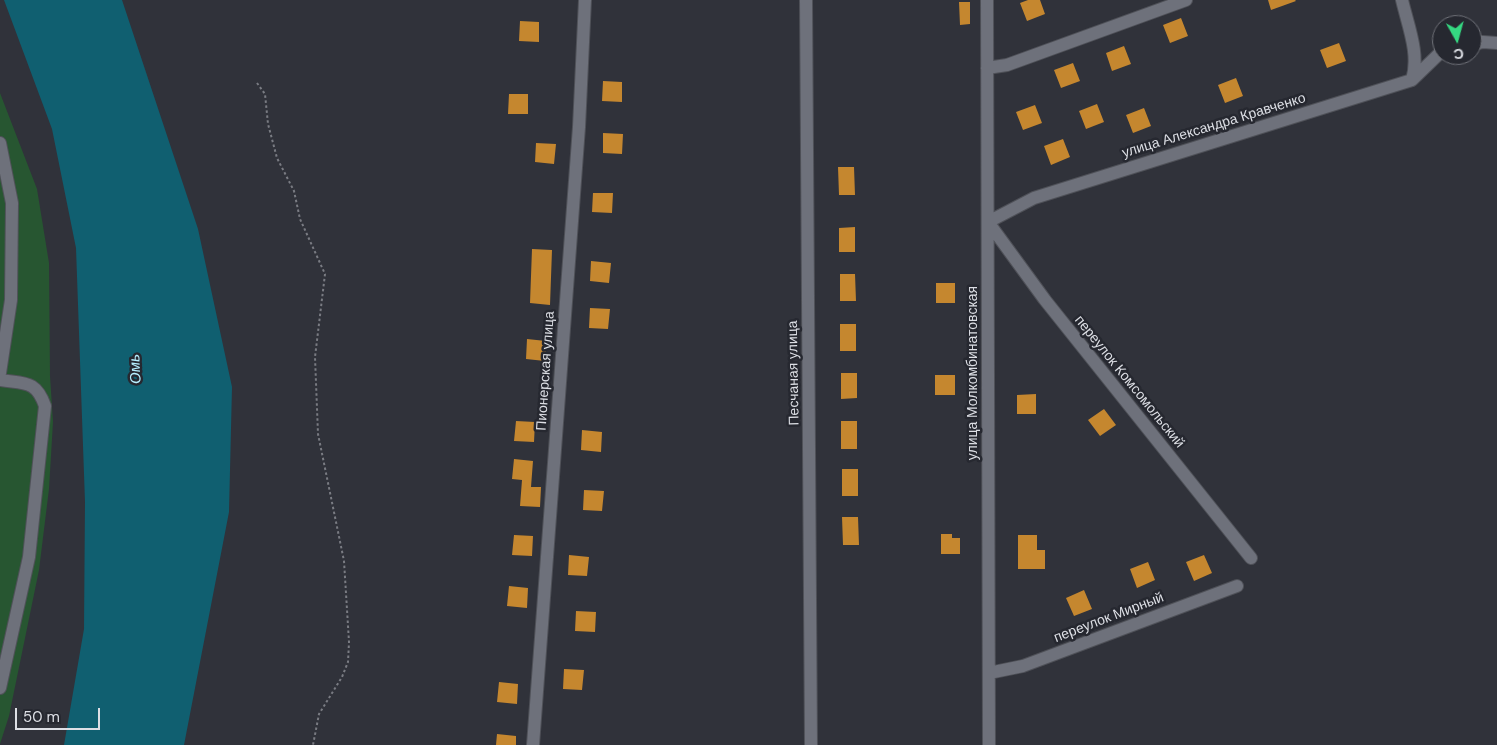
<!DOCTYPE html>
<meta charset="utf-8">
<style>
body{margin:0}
#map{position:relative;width:1497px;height:745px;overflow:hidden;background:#30323a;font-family:"DM Sans",sans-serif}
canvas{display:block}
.north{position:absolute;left:1432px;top:15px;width:50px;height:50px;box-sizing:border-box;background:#262830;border:1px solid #6f7178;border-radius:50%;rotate:173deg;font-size:14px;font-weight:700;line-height:20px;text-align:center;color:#dddfe5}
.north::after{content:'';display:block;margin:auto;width:18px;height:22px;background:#35d881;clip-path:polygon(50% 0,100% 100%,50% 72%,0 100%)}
.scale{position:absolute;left:15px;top:708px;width:85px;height:22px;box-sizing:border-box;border:2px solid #dddfe5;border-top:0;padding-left:6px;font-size:15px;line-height:18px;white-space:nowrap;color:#dddfe5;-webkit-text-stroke:4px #262830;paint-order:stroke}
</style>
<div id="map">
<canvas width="1497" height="745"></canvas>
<div class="north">С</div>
<div class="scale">50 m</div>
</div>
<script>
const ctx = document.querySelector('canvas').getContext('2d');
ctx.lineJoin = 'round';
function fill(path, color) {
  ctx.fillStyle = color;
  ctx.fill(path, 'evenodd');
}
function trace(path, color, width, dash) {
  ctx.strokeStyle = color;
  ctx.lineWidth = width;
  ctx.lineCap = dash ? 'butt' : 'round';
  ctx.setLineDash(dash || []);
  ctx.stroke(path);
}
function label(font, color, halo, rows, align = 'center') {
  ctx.font = font + ' "DM Sans",sans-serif';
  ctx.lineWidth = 5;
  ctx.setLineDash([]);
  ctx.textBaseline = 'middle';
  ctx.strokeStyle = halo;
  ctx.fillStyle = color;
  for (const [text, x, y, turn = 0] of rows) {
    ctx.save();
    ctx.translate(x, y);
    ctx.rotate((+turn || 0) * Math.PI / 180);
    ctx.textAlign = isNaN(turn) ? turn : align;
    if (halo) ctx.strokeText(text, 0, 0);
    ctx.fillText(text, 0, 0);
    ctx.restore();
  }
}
const green = new Path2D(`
 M0,93L37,189L49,263L50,376L53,422L49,489L39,570L9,716L0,744Z`);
const water = new Path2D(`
 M4,0H122L198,229L232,387L229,512L184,745H64L84,629L85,502L76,248L52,129Z`);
const building = new Path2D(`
 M1028,0H1040L1045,14L1027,21L1020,3Z
 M1268,0H1295L1296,1L1271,10Z
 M959,2H970V24L960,25Z
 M1181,18L1188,36L1170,43L1163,25Z
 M520,21L539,22V42L519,41Z
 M1339,43L1346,61L1327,68L1320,50Z
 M1124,46L1131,64L1112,71L1106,53Z
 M1073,63L1080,81L1061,88L1054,70Z
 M1236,78L1243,96L1225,103L1218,85Z
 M603,81L622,82V102L602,101Z
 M509,94H528V114H508Z
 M1097,104L1104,122L1086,129L1079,111Z
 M1035,105L1042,123L1023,130L1016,112Z
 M1144,108L1151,126L1133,133L1126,115Z
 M603,133L623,134L622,154L603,153Z
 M1063,139L1070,157L1051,165L1044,146Z
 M536,143L556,144L554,164L535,162Z
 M838,167H854L855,195H839Z
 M593,193H613L612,213L592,212Z
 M855,227V252H839V228Z
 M532,249L552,250L550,305L530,303Z
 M591,261L611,263L609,283L590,281Z
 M840,274H855L856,301H840Z
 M936,283H955V303H936Z
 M590,308L610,309L608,329L589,328Z
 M840,324H856V351H840Z
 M527,339L546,341L545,361L526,359Z
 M841,373H857V398L841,399Z
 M935,375H955V395H935Z
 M1036,394V414H1017V395Z
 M1104,409L1116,425L1100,436L1088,420Z
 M516,421L535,422L534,442L514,441Z
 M841,421H857V449H841Z
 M582,430L602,432L601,452L581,450Z
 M514,459L533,461L531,487H541L540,507L520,506L522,480L512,479Z
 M842,469H858V496H842Z
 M584,490L604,491L602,511L583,510Z
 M842,517H858L859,545H843Z
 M941,534H952V538H960V554H941Z
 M514,535L533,536L532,556L512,555Z
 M1018,535H1037V550H1045V569H1018Z
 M569,555L589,557L587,576L568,575Z
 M1204,555L1212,573L1194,581L1186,562Z
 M1148,562L1155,580L1137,588L1130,569Z
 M509,586L528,588L527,608L507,606Z
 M1084,590L1092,609L1074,616L1066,598Z
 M576,611L596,612L595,632L575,631Z
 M564,669L584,670L582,690L563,689Z
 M499,682L518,684L517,704L497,702Z
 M497,734L516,736V745H496Z`);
const path = new Path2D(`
 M257,83L265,94L268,124L277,158L294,191L300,219L325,274L315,357L318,434L344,561L349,642L348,662L342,677L319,714L313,745`);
const minor = new Path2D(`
 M806,0L811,745
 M987,0L989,745
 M1402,0C1408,26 1420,54 1412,80
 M1472,44L1483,42L1497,43
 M987,68L1007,65L1186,0
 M0,143L12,203L11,300L0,373
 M0,380C25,384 36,380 45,406L29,557L0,688
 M1251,558L1045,300L988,222L1034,198L1412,80L1442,51
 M989,673L1023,666L1237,586
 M533,745L579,127L585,0`);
const streetNames = [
 ["улица Александра Кравченко",1214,126,-17],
 ["Пионерская улица",546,371,-86],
 ["Песчаная улица",794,373,-91],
 ["улица Молкомбинатовская",973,373,-90],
 ["переулок Комсомольский",1129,382,51],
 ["переулок Мирный",1109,618,-21]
];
const waterNames = [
 ["Омь",136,369,-93]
];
fill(green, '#275631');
fill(water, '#105f70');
fill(building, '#c5872f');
trace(minor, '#4f5158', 14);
trace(path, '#7a7c83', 2, [2.5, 2.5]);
trace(minor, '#6e717b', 12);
label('14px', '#dddfe5', '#262830', streetNames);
label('italic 15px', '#b6efff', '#262830', waterNames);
</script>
